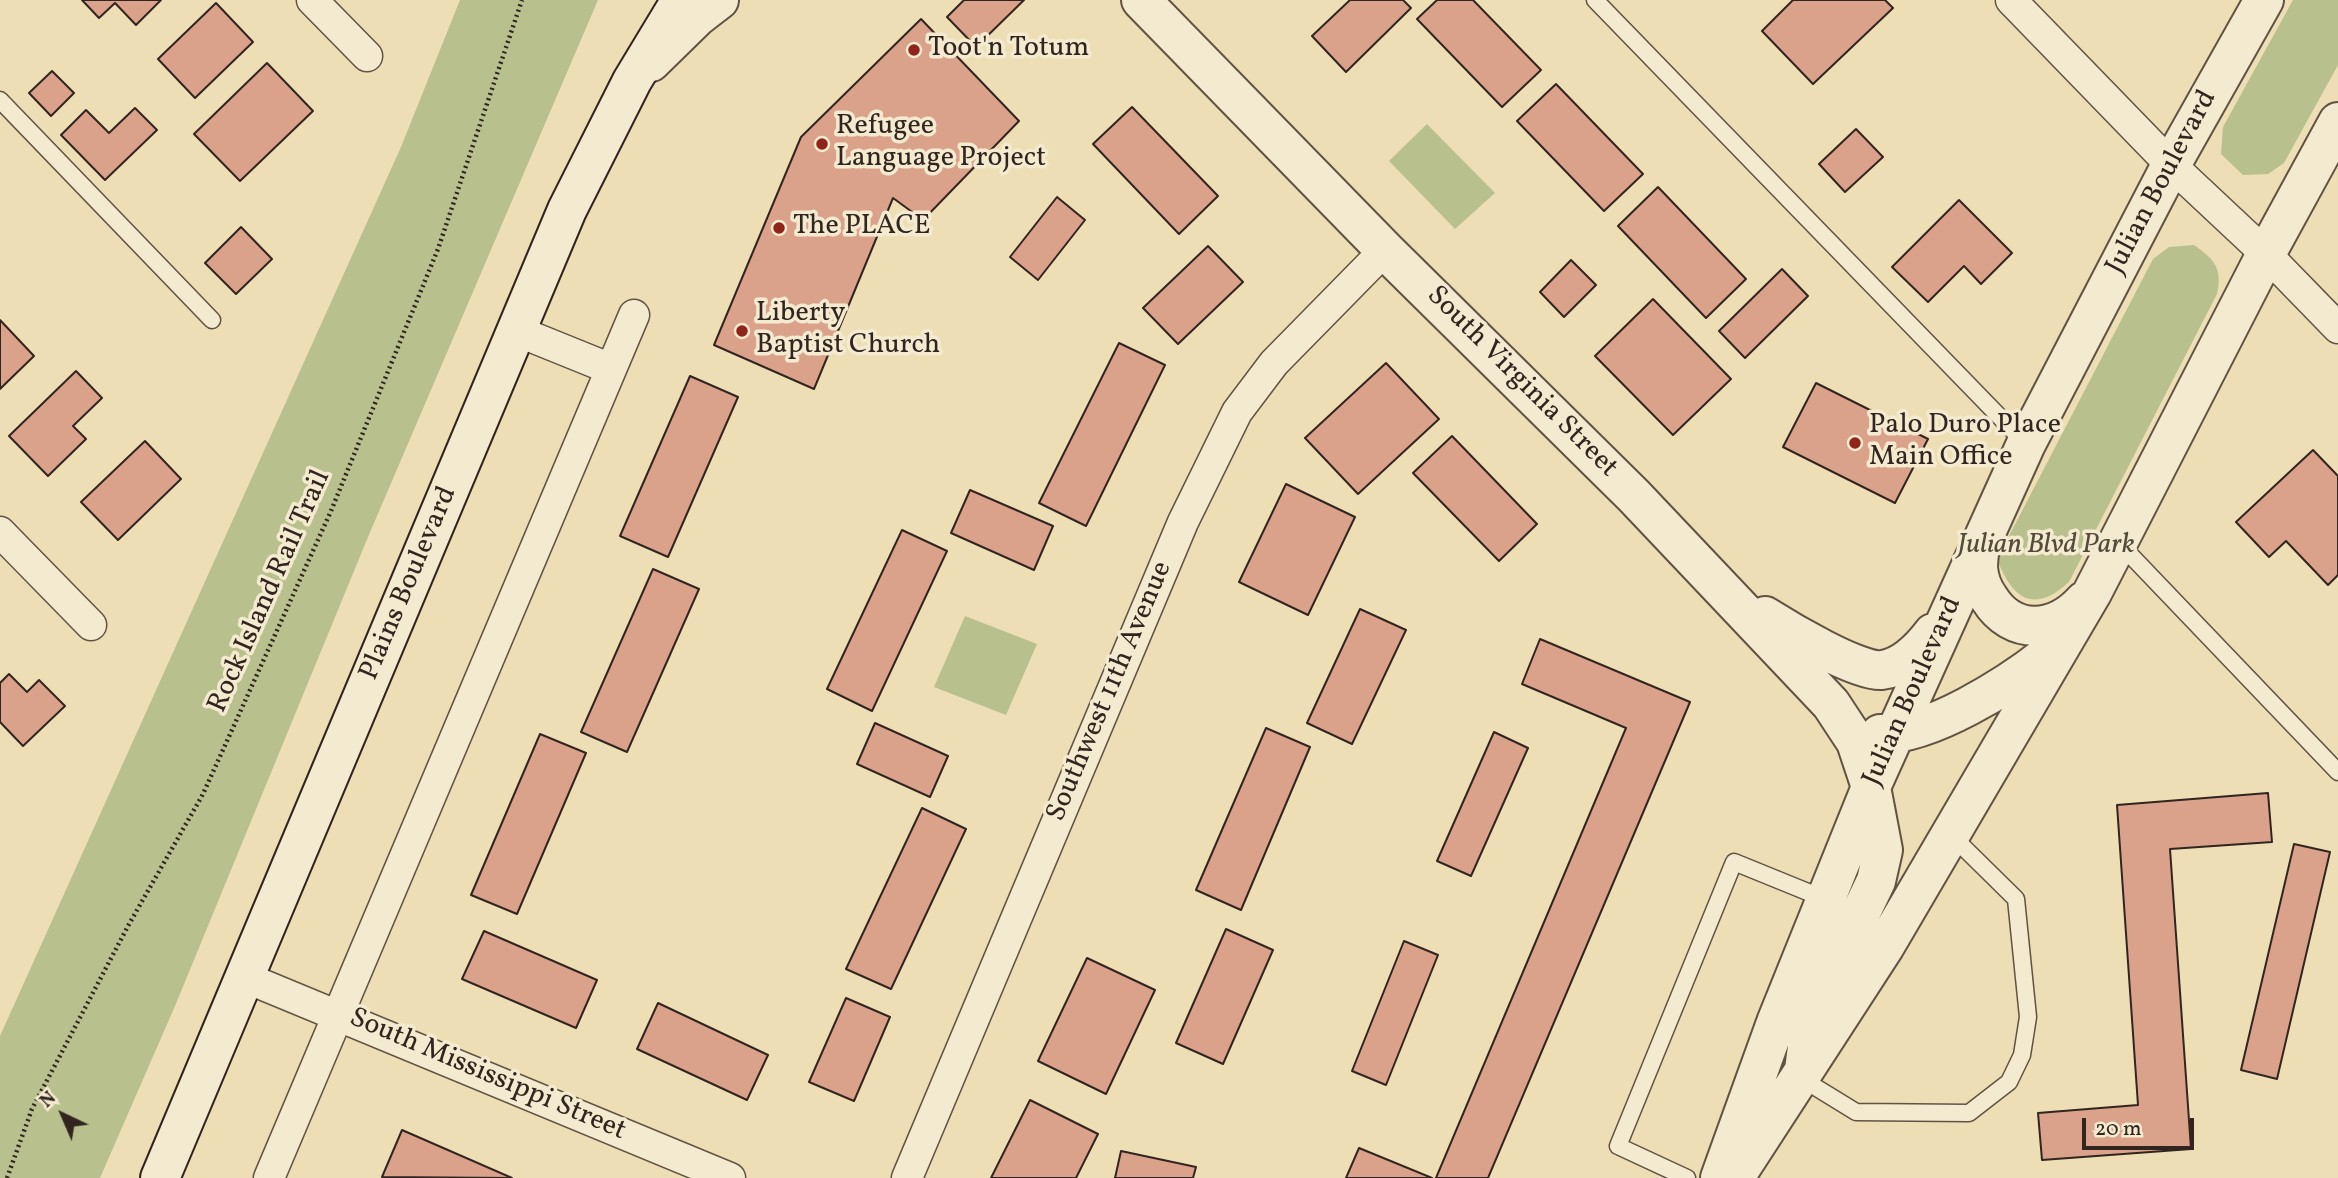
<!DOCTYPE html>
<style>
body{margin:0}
#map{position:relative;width:2338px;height:1178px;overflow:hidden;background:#eddeb5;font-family:Vollkorn,serif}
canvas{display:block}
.north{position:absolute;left:28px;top:1080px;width:70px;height:70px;-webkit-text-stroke:5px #f3eacf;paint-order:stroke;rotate:316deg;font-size:19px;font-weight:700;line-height:28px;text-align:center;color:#32251f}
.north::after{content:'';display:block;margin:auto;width:24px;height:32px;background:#32251f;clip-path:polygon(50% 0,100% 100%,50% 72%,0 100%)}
.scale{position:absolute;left:2082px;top:1118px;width:112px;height:32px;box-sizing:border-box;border:4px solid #32251f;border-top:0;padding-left:9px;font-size:21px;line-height:24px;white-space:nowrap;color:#32251f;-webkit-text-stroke:5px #f3eacf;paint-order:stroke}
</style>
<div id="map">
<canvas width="2338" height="1178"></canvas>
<div class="north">N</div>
<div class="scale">20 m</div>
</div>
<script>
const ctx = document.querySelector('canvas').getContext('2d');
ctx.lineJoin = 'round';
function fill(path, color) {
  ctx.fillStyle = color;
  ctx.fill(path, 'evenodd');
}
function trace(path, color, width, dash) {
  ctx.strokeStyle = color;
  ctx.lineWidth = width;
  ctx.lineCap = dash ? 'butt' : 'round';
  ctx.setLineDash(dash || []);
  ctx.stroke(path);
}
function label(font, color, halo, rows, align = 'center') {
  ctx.font = font + ' Vollkorn,serif';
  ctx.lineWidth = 7;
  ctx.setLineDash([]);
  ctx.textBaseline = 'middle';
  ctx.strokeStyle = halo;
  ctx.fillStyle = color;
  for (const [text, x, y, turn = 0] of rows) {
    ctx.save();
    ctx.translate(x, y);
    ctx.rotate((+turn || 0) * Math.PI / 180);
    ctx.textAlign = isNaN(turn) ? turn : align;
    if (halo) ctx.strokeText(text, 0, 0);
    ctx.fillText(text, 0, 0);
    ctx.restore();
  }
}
const green = new Path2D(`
 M460,0H598L368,537L175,1006L100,1178H0V1036L401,147Z
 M2293,0H2338V65L2284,163L2268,174L2243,175L2221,154L2223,127Z
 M1427,124L1495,193L1455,229L1389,161Z
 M2194,245C2214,259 2223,268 2217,294L2069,582C2033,615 2012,598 1997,559L2153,259L2169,247Z
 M965,616L1037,644L1006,715L934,687Z`);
const building = new Path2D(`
 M82,0H161L136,25L115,3L99,18Z
 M964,0H1024L976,47L947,17Z
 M1350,0H1403L1411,8L1346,72L1312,36Z
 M1437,0H1473L1541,70L1502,107L1417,19Z
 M1793,0H1885L1893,8L1813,84L1762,31Z
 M216,3L253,42L195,98L158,59Z
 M921,19L1019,121L923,220L893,198L814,389L714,345L801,137Z
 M267,63L313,111L240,181L194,134Z
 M52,71L74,93L51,116L29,93Z
 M1556,84L1643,174L1604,211L1517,121Z
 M1132,107L1218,196L1179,234L1093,144Z
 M135,108L157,130L105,180L61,135L86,110L109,133Z
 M1856,129L1883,157L1845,192L1819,164Z
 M1658,187L1746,279L1706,318L1618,226Z
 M1057,197L1085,220L1038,280L1010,257Z
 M1959,200L2012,253L1981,284L1964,266L1928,302L1892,267Z
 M241,227L272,259L236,294L205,263Z
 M1208,246L1243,282L1178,344L1143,308Z
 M1571,260L1596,285L1564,317L1540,292Z
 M1782,269L1808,296L1745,358L1719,331Z
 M1653,299L1731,379L1673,435L1595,356Z
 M0,320L34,356L0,389Z
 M1119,343L1165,365L1086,526L1039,503Z
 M1386,363L1439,419L1358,494L1305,438Z
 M76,371L102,398L73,426L86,439L48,476L9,436Z
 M690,376L738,397L668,557L620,536Z
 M1816,383L1928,439L1895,503L1783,447Z
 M1452,436L1537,524L1499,561L1413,473Z
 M145,441L181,479L118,540L81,502Z
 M2313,450L2338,476V575L2328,585L2286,541L2269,557L2236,522Z
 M1286,484L1355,517L1308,615L1239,582Z
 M970,490L1053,526L1034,570L951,533Z
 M902,530L947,551L872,711L827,689Z
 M653,569L699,589L627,752L581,732Z
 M1360,609L1406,630L1352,744L1307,723Z
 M1540,639L1690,702L1488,1178H1436L1626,728L1522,684Z
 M9,674L27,692L39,680L65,706L23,746L0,722V683Z
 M875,723L948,756L930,797L857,764Z
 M1266,728L1310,747L1241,910L1196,890Z
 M1494,732L1528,748L1471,876L1437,861Z
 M540,734L586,753L517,914L471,895Z
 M2268,793L2272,842L2170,849L2191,1149L2042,1160L2038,1113L2138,1105L2117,805Z
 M922,808L966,829L891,989L846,969Z
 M2294,844L2330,852L2277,1079L2241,1070Z
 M1226,929L1273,950L1223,1064L1176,1043Z
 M484,931L597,980L576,1028L462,979Z
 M1404,941L1438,955L1386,1085L1352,1071Z
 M1087,958L1155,990L1106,1094L1038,1061Z
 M846,998L890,1017L854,1101L809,1082Z
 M658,1003L768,1055L747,1100L637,1049Z
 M1030,1100L1098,1134L1076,1178H991Z
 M402,1130L512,1178L382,1177Z
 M1359,1148L1432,1178H1346Z
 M1121,1151L1196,1167L1193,1178H1115Z`);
const path = new Path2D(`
 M7,1178L32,1109L128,926L203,794L331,511L438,249L522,0`);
const service = new Path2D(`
 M1595,0L2026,444
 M0,100L212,320
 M2118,542L2338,772
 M1799,1077L1856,1112L1969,1113L2009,1082L2022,1055L2028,1017L2016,899L1950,834
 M1687,1178L1618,1146L1734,862L1825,899`);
const minor = new Path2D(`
 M312,0L367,56
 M2011,0L2171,165L2266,254L2338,328
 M517,331L611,369
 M0,532L91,625
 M244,977L730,1178
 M269,1178L634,315
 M907,1178L1183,522L1237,412L1274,363L1385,250`);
const tertiary = new Path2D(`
 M1141,0L1385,250L1634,496L1831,704L1856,742L1871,787L1883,850L1876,881L1820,998L1809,1032L1804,1070
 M651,62L697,17L719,0
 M1980,546C1979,553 1978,561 1978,568C1979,578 1983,590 1989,598C2013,637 2056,632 2084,601
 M1765,616C1787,630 1859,673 1882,670C1904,667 1920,650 1933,633
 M1880,734C1929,736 2009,685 2047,655
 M1737,1174L1885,946L2092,593L2266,254L2338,122
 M1720,1178L1777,1020L1871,787L2026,444L2171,165L2264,0`);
const secondary = new Path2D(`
 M160,1178L567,210L632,81L681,0`);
const markers = [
 [914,50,7,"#8f2418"],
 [822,144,7,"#8f2418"],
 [779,228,7,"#8f2418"],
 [742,331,7,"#8f2418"],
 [1855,443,7,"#8f2418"]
];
const poiNames = [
 ["Toot'n Totum",928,50],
 ["Refugee",836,128],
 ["Language Project",836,160],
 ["The PLACE",793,228],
 ["Liberty",756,315],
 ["Baptist Church",756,347],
 ["Palo Duro Place",1869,427],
 ["Main Office",1869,459]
];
const streetNames = [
 ["Julian Boulevard",2163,183,-62],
 ["South Virginia Street",1521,383,45],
 ["Plains Boulevard",410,584,-67],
 ["Rock Island Rail Trail",271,592,-66],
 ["Southwest 11th Avenue",1111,692,-67],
 ["Julian Boulevard",1914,692,-66],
 ["South Mississippi Street",487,1076,23]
];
const parkNames = [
 ["Julian Blvd Park",2046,547]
];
fill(green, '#b8c18d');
fill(building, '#daa28a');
trace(building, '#32251f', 2);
trace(service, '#615344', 19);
trace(minor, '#615344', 33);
trace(tertiary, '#615344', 42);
trace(secondary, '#32251f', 42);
trace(path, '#32251f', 4.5, [2, 3.5]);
trace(service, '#f3eacf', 16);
trace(minor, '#f3eacf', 30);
trace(tertiary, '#f3eacf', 38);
trace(secondary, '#f3eacf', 38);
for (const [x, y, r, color] of markers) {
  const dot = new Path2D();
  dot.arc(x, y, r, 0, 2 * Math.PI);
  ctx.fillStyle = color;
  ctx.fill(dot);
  trace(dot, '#f3eacf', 2.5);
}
label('28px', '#32251f', '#f3eacf', poiNames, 'left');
label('28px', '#32251f', '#f3eacf', streetNames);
label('italic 28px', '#544c3a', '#f3eacf', parkNames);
</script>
